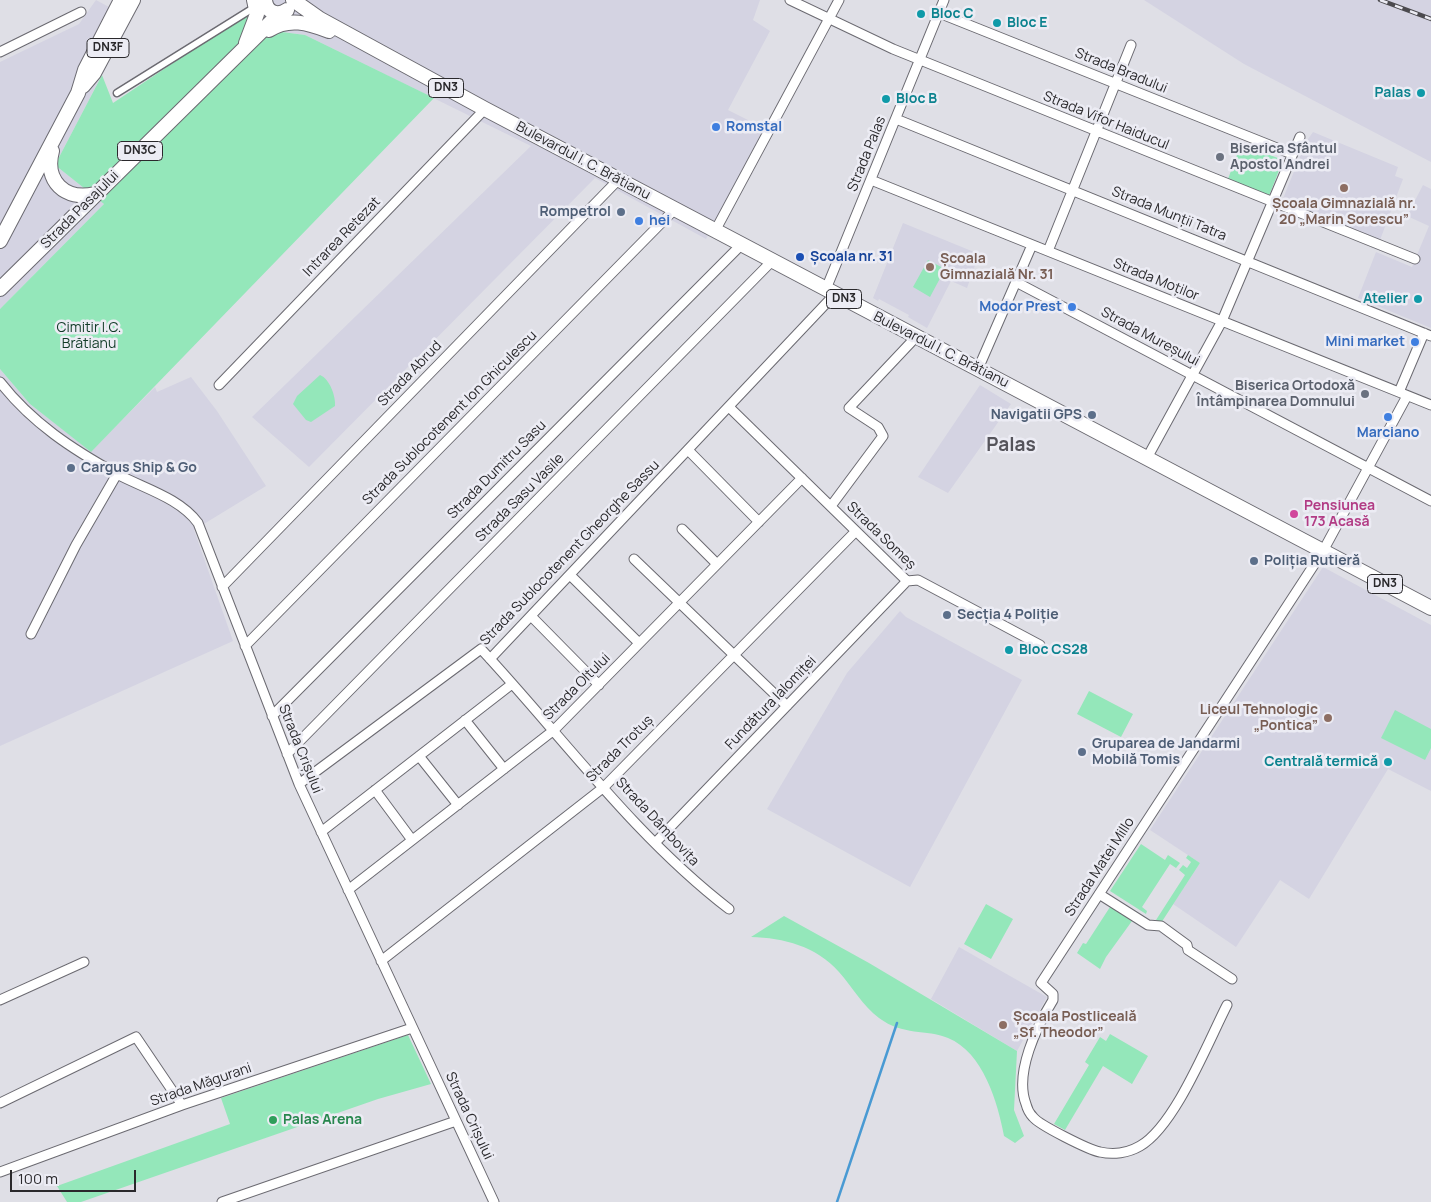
<!DOCTYPE html>
<meta charset="utf-8">
<style>
body{margin:0}
#map{position:relative;width:1431px;height:1202px;overflow:hidden;background:#dfdfe6;font-family:Manrope,sans-serif}
canvas{display:block}
.scale{position:absolute;left:10px;top:1170px;width:126px;height:22px;box-sizing:border-box;border:2px solid #2a292c;border-top:0;padding-left:6px;font-size:15px;line-height:18px;white-space:nowrap;color:#2a292c;-webkit-text-stroke:4px #ececf4;paint-order:stroke}
</style>
<div id="map">
<canvas width="1431" height="1202"></canvas>
<div class="scale">100 m</div>
</div>
<script>
const ctx = document.querySelector('canvas').getContext('2d');
ctx.lineJoin = 'round';
function fill(path, color) {
  ctx.fillStyle = color;
  ctx.fill(path, 'evenodd');
}
function trace(path, color, width, dash) {
  ctx.strokeStyle = color;
  ctx.lineWidth = width;
  ctx.lineCap = dash ? 'butt' : 'round';
  ctx.setLineDash(dash || []);
  ctx.stroke(path);
}
function label(font, color, halo, rows, align = 'center') {
  ctx.font = font + ' Manrope,sans-serif';
  ctx.lineWidth = 5;
  ctx.setLineDash([]);
  ctx.textBaseline = 'middle';
  ctx.strokeStyle = halo;
  ctx.fillStyle = color;
  for (const [text, x, y, turn = 0] of rows) {
    ctx.save();
    ctx.translate(x, y);
    ctx.rotate((+turn || 0) * Math.PI / 180);
    ctx.textAlign = isNaN(turn) ? turn : align;
    if (halo) ctx.strokeText(text, 0, 0);
    ctx.fillText(text, 0, 0);
    ctx.restore();
  }
}
const built = new Path2D(`
 M96,0L131,19L55,165L104,204L0,309V62L79,24Z
 M250,0H760L753,20L770,31L728,110L764,128L706,239L595,178L309,467L252,417L531,146L305,35L282,32L254,16Z
 M1144,0H1431V162L1244,64Z
 M1313,132L1398,167L1395,176L1403,179L1380,240L1282,201L1306,142Z
 M1423,185L1431,189V328L1358,298L1376,252L1412,267L1429,226L1407,216Z
 M903,223L979,254L967,288L951,281L927,328L908,317L909,315L879,299L878,301L873,298Z
 M0,369L30,404L91,451L155,387L157,392L191,377L217,411L266,486L194,530L233,641L0,746Z
 M980,385L1011,404L948,493L918,477Z
 M1323,567L1431,625V791L1388,769L1309,899L1280,880L1236,947L1173,904L1200,863L1150,830Z
 M900,611L906,617L1022,680L910,887L767,809L847,673Z
 M959,947L1047,997L1017,1051L931,999Z`);
const green = new Path2D(`
 M254,9V16L282,32L305,35L434,98L91,452L30,404L0,369V309L104,204L55,165L102,75L113,103Z
 M1241,144L1283,160L1269,196L1228,179Z
 M928,260L945,269L930,297L913,287Z
 M320,375C330,379 336,397 335,406L311,422L306,420L293,404L297,396Z
 M1089,691L1133,714L1121,737L1077,714Z
 M1395,710L1431,729V748L1425,760L1381,738Z
 M1141,844L1165,860L1168,855L1180,863L1176,868L1170,864L1142,907L1147,911L1146,914L1110,891Z
 M1188,855L1200,863L1161,923L1156,920L1185,875L1179,870L1183,865L1187,868L1191,862L1186,858Z
 M986,904L1013,919L991,959L964,944Z
 M1110,907L1132,921L1106,957L1100,969L1077,953L1083,943L1086,944Z
 M784,916L869,963L1017,1051L1014,1110L1024,1136L1015,1143L1004,1136C998,1103 983,1052 948,1038C926,1029 903,1036 879,1018C863,1006 853,988 839,972C816,946 784,938 751,937Z
 M1110,1034L1148,1056L1132,1084L1103,1066L1065,1130L1054,1124L1089,1065L1085,1062L1100,1037L1106,1041Z
 M408,1035L431,1084L378,1099L81,1202H67L57,1186L230,1124L221,1098Z`);
const stream = new Path2D(`
 M837,1202L897,1023`);
const pedestrian = new Path2D(`
 M117,93L255,7`);
const minor = new Path2D(`
 M790,0L893,49L1415,259
 M939,13L1292,154
 M0,52L81,12
 M896,119L1431,336
 M871,180L1431,405
 M715,231L839,0
 M1048,251L1131,45
 M1016,282L1431,501
 M826,289L944,0
 M978,369L1032,245
 M0,382C32,423 72,449 117,474C143,488 180,498 198,523L299,784L494,1202
 M219,385L485,109
 M1399,392L1424,333
 M729,407L907,581
 M688,450L759,522
 M1147,458L1222,321L1300,137
 M831,506L883,436L878,427L849,408L916,337
 M682,529L717,564
 M634,559L787,706
 M570,575L639,643
 M907,581L918,580L1040,645
 M222,587L619,179
 M531,616L599,685
 M31,634L76,545L117,474
 M245,646L675,209
 M490,659L835,294
 M272,716L742,244
 M465,720L504,769
 M287,754L772,261
 M419,756L458,805
 M299,784L481,649C562,736 634,836 729,909
 M375,790L412,840
 M321,832L512,684
 M655,843L907,581
 M348,890L554,730L802,478
 M1099,894L1148,925L1161,926L1187,945L1188,950L1232,979
 M381,961L604,787L856,531
 M0,1000L84,962
 M1227,1005C1208,1042 1175,1126 1140,1146C1128,1153 1113,1155 1100,1152C1089,1150 1039,1125 1033,1117C1030,1114 1027,1108 1026,1104C1014,1073 1037,1026 1053,1000V994L1041,983L1323,551L1407,396
 M0,1103L136,1037L182,1105
 M0,1172L182,1105L412,1028
 M222,1202L456,1121`);
const primary = new Path2D(`
 M265,0C266,12 277,17 287,10
 M293,0L320,19L485,109L1431,608
 M269,30C289,17 308,23 329,31
 M246,43L257,14L254,0
 M83,86L94,73L133,0
 M52,151C44,181 65,201 95,194
 M0,241L78,93L85,70L121,0
 M0,289L280,13`);
const rail = new Path2D(`
 M1380,0L1431,19`);
const markers = [
 [921,14,5,"#0f9aa8"],
 [997,23,5,"#0f9aa8"],
 [1421,93,5,"#0f9aa8"],
 [886,99,5,"#0f9aa8"],
 [716,127,5,"#3f7fe0"],
 [1220,157,5,"#6b7280"],
 [1344,188,5,"#8d6e63"],
 [621,212,5,"#5c6f8a"],
 [639,221,5,"#3f7fe0"],
 [800,257,5,"#1a4fb4"],
 [930,267,5,"#8d6e63"],
 [1418,299,5,"#0f9aa8"],
 [1072,307,5,"#3f7fe0"],
 [1415,342,5,"#3f7fe0"],
 [1365,394,5,"#6b7280"],
 [1092,415,5,"#5c6f8a"],
 [1388,417,5,"#3f7fe0"],
 [71,468,5,"#5c6f8a"],
 [1294,514,5,"#d1479c"],
 [1254,561,5,"#5c6f8a"],
 [947,615,5,"#5c6f8a"],
 [1009,650,5,"#0f9aa8"],
 [1328,718,5,"#8d6e63"],
 [1082,752,5,"#5c6f8a"],
 [1388,762,5,"#0f9aa8"],
 [1003,1025,5,"#8d6e63"],
 [273,1120,5,"#2e9e5b"]
];
const shields = [
 [108,48,42],
 [446,88,35],
 [140,151,45],
 [844,299,35],
 [1385,584,35]
];
const shieldNames = [
 ["DN3F",108,48],
 ["DN3",446,88],
 ["DN3C",140,151],
 ["DN3",844,299],
 ["DN3",1385,584]
];
const cultureNames = [
 ["Bloc C",931,14],
 ["Bloc E",1007,23],
 ["Palas",1411,93,"right"],
 ["Bloc B",896,99],
 ["Atelier",1408,299,"right"],
 ["Bloc CS28",1019,650],
 ["Centrală termică",1378,762,"right"]
];
const streetNames = [
 ["Strada Bradului",1121,71,22],
 ["Strada Vifor Haiducul",1106,121,22],
 ["Strada Palas",867,154,-68],
 ["Bulevardul I. C. Brătianu",583,161,28],
 ["Strada Pasajului",80,210,-45],
 ["Strada Munții Tatra",1169,214,22],
 ["Intrarea Retezat",342,237,-46],
 ["Strada Moților",1156,280,22],
 ["Strada Mureșului",1150,337,28],
 ["Bulevardul I. C. Brătianu",941,350,27],
 ["Strada Abrud",410,374,-46],
 ["Strada Sublocotenent Ion Ghiculescu",450,418,-45],
 ["Strada Dumitru Sasu",497,470,-45],
 ["Strada Sasu Vasile",520,498,-45],
 ["Strada Someș",881,536,44],
 ["Strada Sublocotenent Gheorghe Sassu",570,553,-46],
 ["Strada Oltului",577,687,-45],
 ["Fundătura Ialomiței",771,703,-46],
 ["Strada Crișului",300,749,68],
 ["Strada Trotuș",620,749,-45],
 ["Strada Dâmbovița",657,822,47],
 ["Strada Matei Millo",1100,867,-57],
 ["Strada Măgurani",201,1085,-19],
 ["Strada Crișului",469,1116,65]
];
const shopNames = [
 ["Romstal",726,127],
 ["hei",649,221],
 ["Modor Prest",1062,307,"right"],
 ["Mini market",1405,342,"right"],
 ["Marciano",1388,433,"center"]
];
const worshipNames = [
 ["Biserica Sfântul",1230,149],
 ["Apostol Andrei",1230,165],
 ["Biserica Ortodoxă",1355,386,"right"],
 ["Întâmpinarea Domnului",1355,402,"right"]
];
const educationNames = [
 ["Școala Gimnazială nr.",1344,204,"center"],
 ["20 „Marin Sorescu”",1344,220,"center"],
 ["Școala",940,259],
 ["Gimnazială Nr. 31",940,275],
 ["Liceul Tehnologic",1318,710,"right"],
 ["„Pontica”",1318,726,"right"],
 ["Școala Postliceală",1013,1017],
 ["„Sf. Theodor”",1013,1033]
];
const serviceNames = [
 ["Rompetrol",611,212,"right"],
 ["Navigatii GPS",1082,415,"right"],
 ["Cargus Ship & Go",81,468],
 ["Poliția Rutieră",1264,561],
 ["Secția 4 Poliție",957,615],
 ["Gruparea de Jandarmi",1092,744],
 ["Mobilă Tomis",1092,760]
];
const transitNames = [
 ["Școala nr. 31",810,257]
];
const parkNames = [
 ["Cimitir I.C.",89,328],
 ["Brătianu",89,344]
];
const hotelNames = [
 ["Pensiunea",1304,506],
 ["173 Acasă",1304,522]
];
const leisureNames = [
 ["Palas Arena",283,1120]
];
const districtNames = [
 ["Palas",1011,446]
];
fill(built, '#d4d3e2');
fill(green, '#94e7ba');
trace(stream, '#499ad3', 2.5);
trace(pedestrian, '#6b6a71', 9);
trace(minor, '#6b6a71', 11);
trace(primary, '#6b6a71', 16);
trace(pedestrian, '#fff', 6);
trace(minor, '#fff', 9);
trace(primary, '#fff', 14);
trace(rail, '#4b4a4e', 4.5);
trace(rail, '#ececf4', 2.5, [8]);
for (const [x, y, r, color] of markers) {
  const dot = new Path2D();
  dot.arc(x, y, r, 0, 2 * Math.PI);
  ctx.fillStyle = color;
  ctx.fill(dot);
  trace(dot, '#ececf4', 2);
}
for (const [x, y, w] of shields) {
  const box = new Path2D();
  box.roundRect(x - w / 2, y - 9.5, w, 19, 4);
  ctx.fillStyle = '#ececf4';
  ctx.fill(box);
  trace(box, '#2a292c', 1);
}
label('bold 12px', '#2a292c', null, shieldNames);
label('bold 14px', '#0d838f', '#ececf4', cultureNames, 'left');
label('14px', '#2a292c', '#ececf4', streetNames);
label('bold 14px', '#366cbe', '#ececf4', shopNames, 'left');
label('bold 14px', '#5b616d', '#ececf4', worshipNames, 'left');
label('bold 14px', '#785e54', '#ececf4', educationNames, 'left');
label('bold 14px', '#4e5e75', '#ececf4', serviceNames, 'left');
label('bold 14px', '#164399', '#ececf4', transitNames, 'left');
label('14px', '#113b27', '#ececf4', parkNames);
label('bold 14px', '#b23c85', '#ececf4', hotelNames, 'left');
label('bold 14px', '#27864d', '#ececf4', leisureNames, 'left');
label('bold 19px', '#55545b', '#ececf4', districtNames);
</script>
